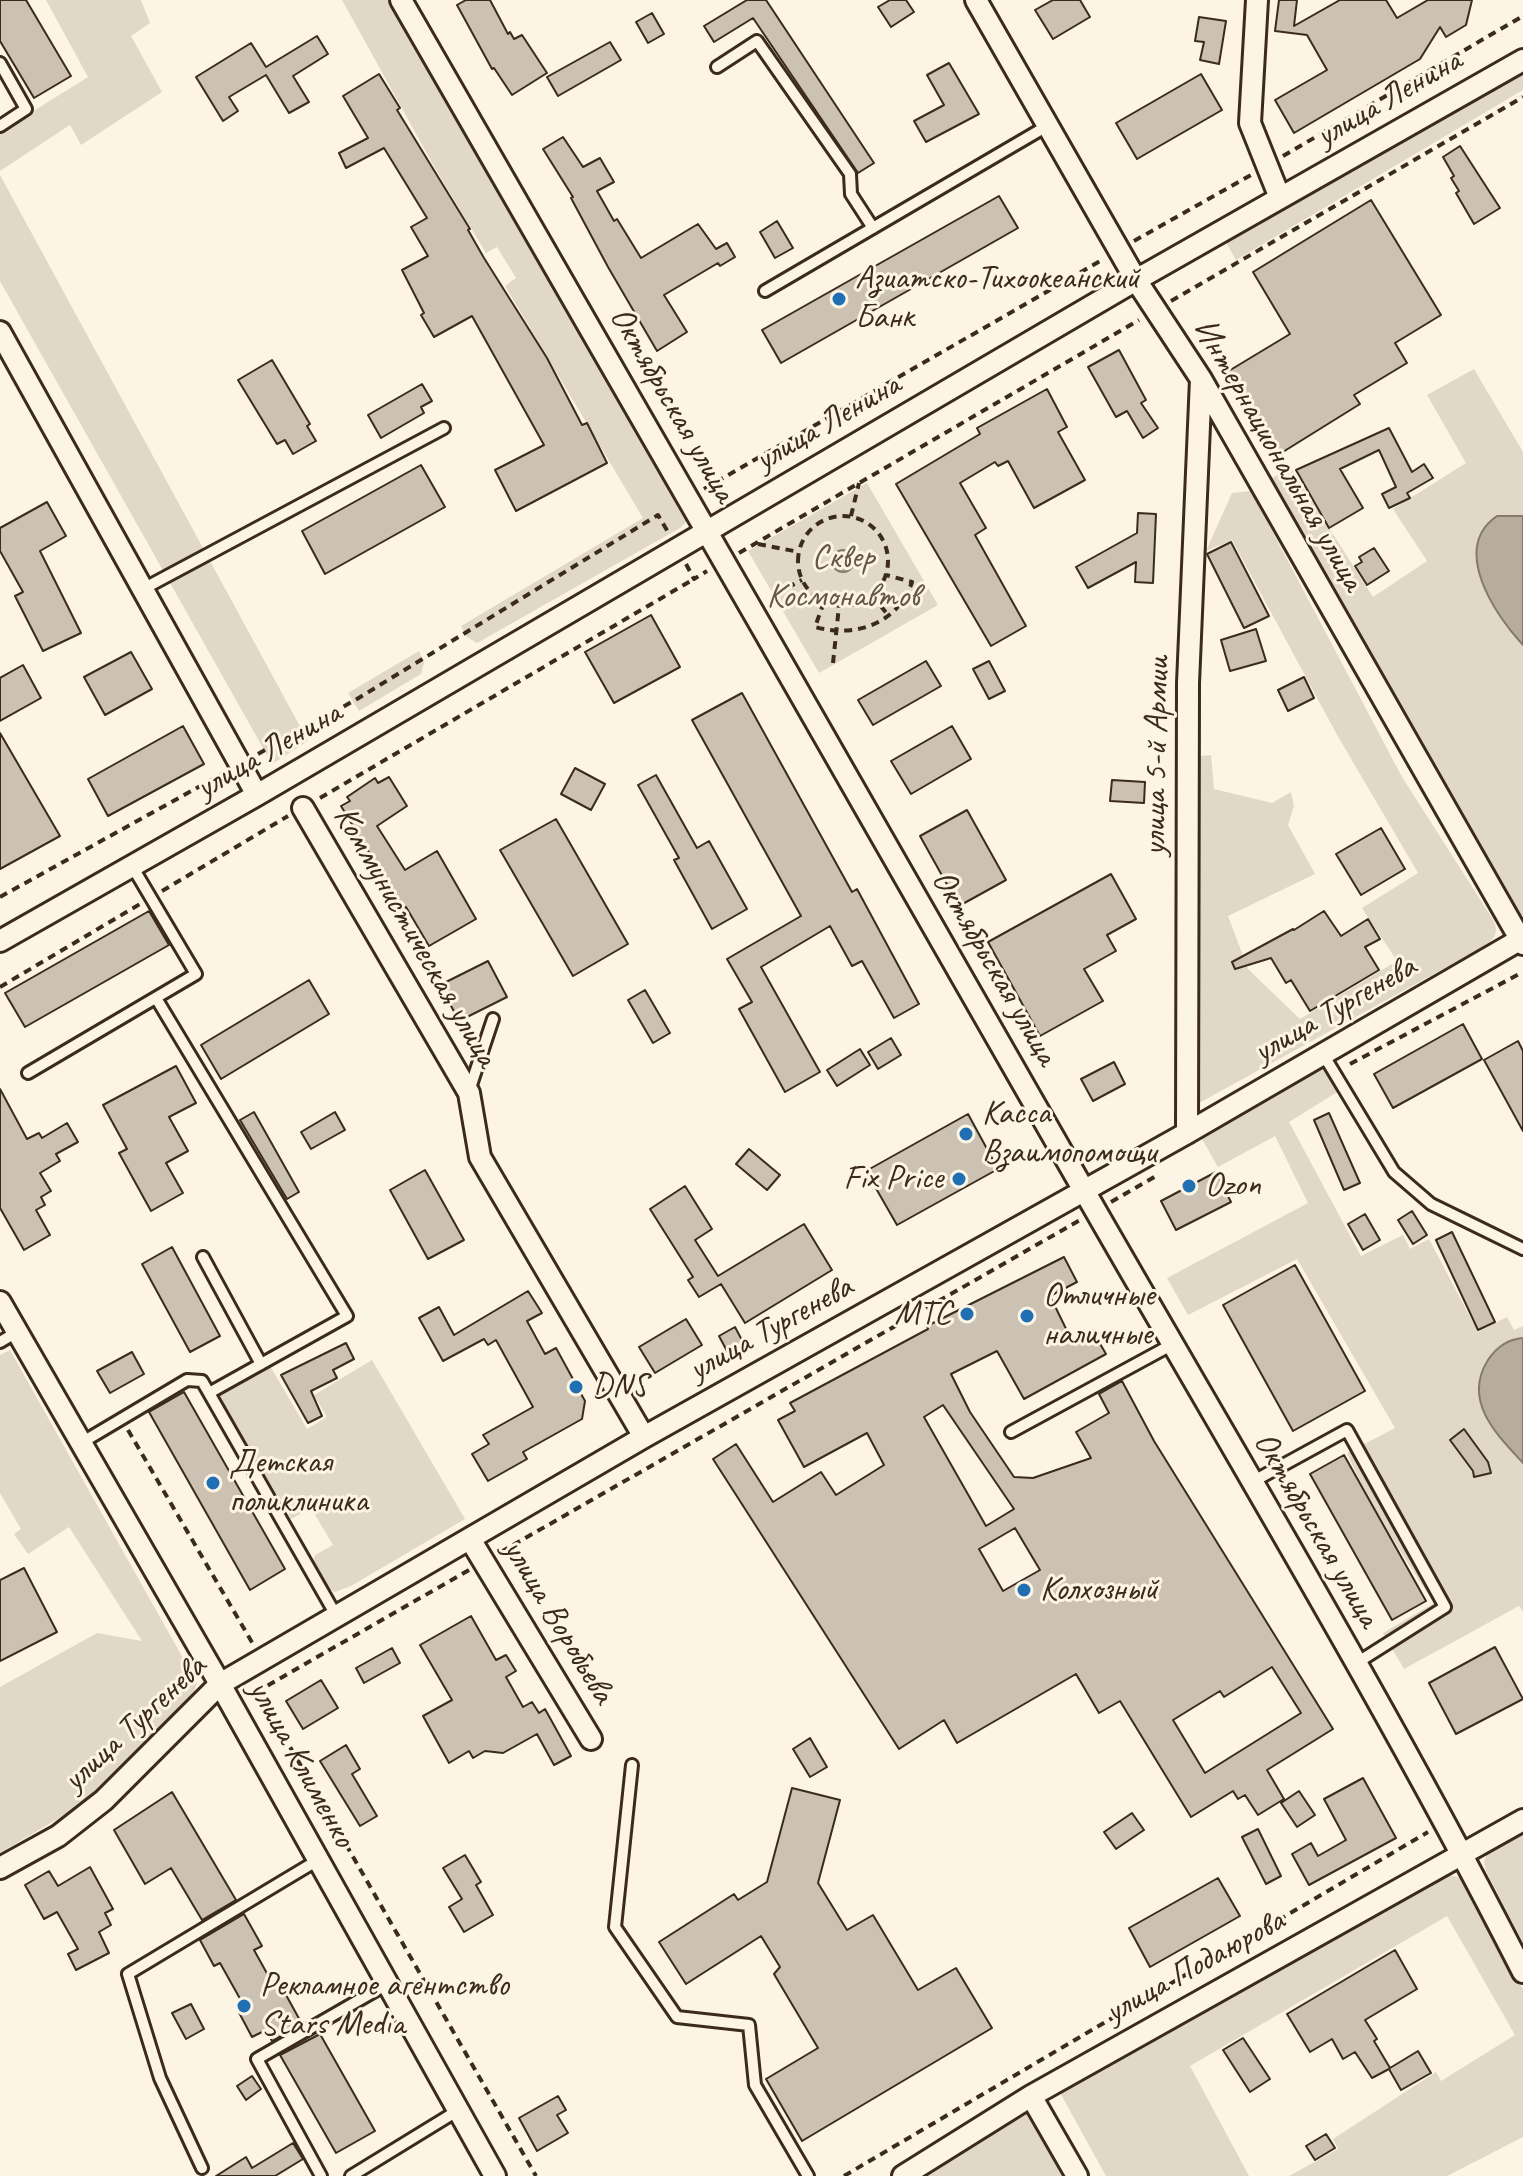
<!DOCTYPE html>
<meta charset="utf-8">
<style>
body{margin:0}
canvas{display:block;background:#fcf5e5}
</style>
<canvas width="1523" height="2176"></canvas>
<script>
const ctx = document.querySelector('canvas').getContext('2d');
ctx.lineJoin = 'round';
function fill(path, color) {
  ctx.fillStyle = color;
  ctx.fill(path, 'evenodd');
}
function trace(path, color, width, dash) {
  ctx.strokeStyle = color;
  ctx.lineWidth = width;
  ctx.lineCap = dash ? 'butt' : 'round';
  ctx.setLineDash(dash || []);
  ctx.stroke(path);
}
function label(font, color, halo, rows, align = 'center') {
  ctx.font = font + ' Caveat,sans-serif';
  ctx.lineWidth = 6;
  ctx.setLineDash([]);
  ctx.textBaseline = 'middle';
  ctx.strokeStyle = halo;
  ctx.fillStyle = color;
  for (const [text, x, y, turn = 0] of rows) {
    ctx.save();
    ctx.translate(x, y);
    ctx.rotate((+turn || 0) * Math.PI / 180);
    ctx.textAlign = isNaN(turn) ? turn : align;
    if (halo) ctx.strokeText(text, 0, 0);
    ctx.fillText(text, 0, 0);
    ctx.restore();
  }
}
const green = new Path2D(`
 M46,0H141L150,23L131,36L162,92L81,145L70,125L0,171V132L88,77Z
 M342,0H388L690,512L687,521L680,528L477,643L467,637L461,626L643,518L505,286L516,278L497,247L486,253L436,170Z
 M1523,67V90L1236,260L1224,239Z
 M0,175L308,741L272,764L0,281Z
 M1474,369L1523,452V516L1475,557C1486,590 1499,619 1523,645V921L1388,702L1272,478L1291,468L1373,597L1427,561L1393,509L1466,463L1427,395Z
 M867,483L938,605L819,673L748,551Z
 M1251,491L1402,777L1492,918C1500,932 1495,939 1483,947L1199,1103L1200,756L1211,755L1214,789L1272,803L1291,792L1294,806L1288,825L1315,874L1228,916L1248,969L1300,1019L1397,961L1362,908L1418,873L1336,733L1232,540L1206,551L1232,493Z
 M419,651L424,663L421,674L359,711L348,693Z
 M1324,1067L1339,1091L1289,1122L1361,1256L1403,1235L1410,1249L1429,1239L1478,1332L1507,1317L1514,1330L1523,1326V1338L1515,1339L1487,1421L1523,1463V1612L1519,1606L1404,1669L1383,1633L1434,1603C1402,1554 1370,1506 1347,1453L1395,1428L1297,1259L1188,1315L1167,1278L1308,1203L1275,1136L1218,1167L1202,1139Z
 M10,1350L197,1683L193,1694L81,1805L0,1853V1687L97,1633L142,1641L69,1527L28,1554L14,1534L21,1529L0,1493V1355Z
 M372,1360L465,1519L351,1586L335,1592C323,1586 311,1568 315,1555L333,1545L311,1508L291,1519L219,1396L270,1366L307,1429L327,1417L314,1395Z
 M1523,1831V1943L1486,1871L1484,1861L1489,1850Z
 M1448,1875L1463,1878L1523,1989V2137L1447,2176H1289L1338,2149L1333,2139L1436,2072L1441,2081L1515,2035L1447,1916L1190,2066L1249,2176H1106L1058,2089L1333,1935Z
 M1030,2103L1071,2176H909Z`);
const water = new Path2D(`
 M1497,516H1523V645C1495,615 1450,548 1497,516Z
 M832 561a11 11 0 1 1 22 0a11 11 0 1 1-22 0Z
 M1523,1338V1463C1497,1435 1462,1401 1488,1360C1496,1348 1508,1339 1523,1338Z`);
const building = new Path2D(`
 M0,0H26L71,76L34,98L0,41Z
 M466,0H490L508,34L510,32L514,39L522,35L547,73L512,95L494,68L492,69L457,5Z
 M747,0H766L874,163L858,173L753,18L714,42L704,26Z
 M890,0H906L914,12L891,27L878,7Z
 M1053,0H1080L1090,17L1053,39L1035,10Z
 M1279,0H1297L1294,26L1340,0H1386L1397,18L1428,0H1472L1466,25L1446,37L1440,27L1420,59L1294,133L1275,100L1327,70L1307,35L1275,31Z
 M652,13L664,34L648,43L636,22Z
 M1199,17L1226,21L1219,64L1200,60L1204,42L1195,41Z
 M317,36L328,54L293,76L309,102L289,113L266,75L229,97L238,111L223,121L196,77L251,43L266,67Z
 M610,42L621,60L558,96L547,77Z
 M949,63L979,114L926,142L914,121L944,105L927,75Z
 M379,74L400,108L397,110L470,229L468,230L484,258L547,358L582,425L587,423L607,463L516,511L495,470L544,445L472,316L434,337L421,315L424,313L402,270L428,256L411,227L427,218L384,148L346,168L339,153L368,138L343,96Z
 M1201,74L1222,110L1137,159L1116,123Z
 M563,137L583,167L600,158L614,182L597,191L614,221L617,219L641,258L698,224L716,249L727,243L735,257L720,266L718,263L664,295L687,332L657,351L608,267L571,198L573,197L543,149Z
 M1460,146L1500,208L1474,224L1456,193L1459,191L1451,178L1454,176L1443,157Z
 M999,196L1018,228L781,363L762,330Z
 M1371,200L1441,315L1395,343L1407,363L1354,395L1360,404L1278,455L1227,372L1290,334L1253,272Z
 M777,221L793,248L775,258L760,232Z
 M1119,350L1146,400L1141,403L1158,428L1143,438L1127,411L1116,417L1088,367Z
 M272,360L310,424L307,426L316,441L293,454L285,440L277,444L238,380Z
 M422,384L432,401L421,407L424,413L381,438L368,415Z
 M1047,389L1067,427L1058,432L1085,480L1034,508L1008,461L998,466L995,462L960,483L986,528L975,535L1026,626L991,646L896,484L980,434L977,428Z
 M1389,428L1412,472L1424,464L1433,478L1407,493L1410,498L1389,508L1382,494L1396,487L1379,450L1340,469L1363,508L1329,528L1296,470Z
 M421,465L445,507L325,574L302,531Z
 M47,502L66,536L40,551L81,633L43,651L15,596L23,592L0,551V528Z
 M1138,513L1156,514L1153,583L1135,582L1136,562L1088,588L1076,567L1137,533Z
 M1231,542L1269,616L1244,628L1207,554Z
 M1374,548L1389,571L1367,585L1355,566L1362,562L1359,557Z
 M651,615L680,667L614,703L585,652Z
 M1256,629L1266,661L1230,671L1221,640Z
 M131,652L152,689L105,715L84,677Z
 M926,661L941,686L873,725L858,700Z
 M989,661L1005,691L989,699L973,669Z
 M23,665L41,698L0,721V678Z
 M1304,677L1314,698L1288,711L1278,690Z
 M742,693L852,892L857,889L919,1004L894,1018L862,961L852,966L830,926L761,967L820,1072L785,1092L739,1009L752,1002L727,959L801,916L692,720Z
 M183,726L204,764L108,816L88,779Z
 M952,726L971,759L911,794L891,761Z
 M0,733L60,836L0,869Z
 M575,768L605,784L591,810L561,794Z
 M656,775L697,848L709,841L747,909L712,929L674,860L679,858L638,785Z
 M389,777L407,806L377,826L405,870L437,851L476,919L429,946L406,907L403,909L341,806L350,801L347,797L375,778L378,783Z
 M1112,780L1145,782L1144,803L1110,801Z
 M967,810L1006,880L959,906L920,836Z
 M556,819L628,944L573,976L500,850Z
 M1381,828L1405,869L1361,895L1336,854Z
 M1111,874L1136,919L1107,935L1116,951L1084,969L1103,1001L1040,1036L988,942Z
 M149,911L169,945L25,1027L5,993Z
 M1324,911L1341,936L1368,919L1380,939L1365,947L1379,970L1310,1011L1291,980L1286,983L1271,958L1235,969L1232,962L1293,929L1294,930Z
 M488,961L507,997L459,1021L440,985Z
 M309,980L329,1014L221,1079L201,1045Z
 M645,990L670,1033L653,1043L628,1000Z
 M1463,1024L1482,1059L1393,1108L1374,1074Z
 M891,1038L901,1055L878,1069L868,1052Z
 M1518,1041L1523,1051V1131L1484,1060Z
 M860,1049L870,1065L837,1086L827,1070Z
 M1114,1062L1125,1084L1093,1101L1081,1079Z
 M176,1066L196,1103L169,1117L188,1151L166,1163L183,1193L151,1211L119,1153L127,1149L103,1105Z
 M0,1089L27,1139L39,1133L42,1138L67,1123L78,1142L56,1154L60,1161L40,1173L51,1191L41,1197L45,1205L36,1210L50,1235L24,1250L0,1208Z
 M254,1112L299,1192L287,1199L240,1120Z
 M335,1112L345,1130L311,1149L301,1132Z
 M1329,1113L1360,1183L1344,1190L1314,1120Z
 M968,1114L998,1169L897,1225L866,1171Z
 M749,1149L780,1175L767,1190L736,1164Z
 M425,1170L464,1240L428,1259L390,1190Z
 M1216,1172L1231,1202L1176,1230L1161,1201Z
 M685,1186L712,1229L695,1240L718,1276L804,1224L832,1270L745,1323L721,1284L699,1297L688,1280L693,1277L650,1209Z
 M1412,1211L1427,1235L1413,1244L1398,1220Z
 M1365,1214L1380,1240L1363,1250L1348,1224Z
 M1452,1232L1495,1322L1478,1330L1436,1240Z
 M172,1247L220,1336L190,1352L142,1264Z
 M1064,1257L1077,1282L1050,1296L1072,1341L1092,1330L1106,1354L1024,1399L997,1351L951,1374L970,1412L1014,1477L1033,1478L1091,1458L1076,1432L1109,1413L1099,1394L1122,1381L1154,1441L1333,1729L1267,1770L1284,1799L1258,1815L1245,1795L1238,1799L1233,1791L1191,1817L1120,1701L1099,1713L1076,1674L957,1743L944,1720L899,1749L713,1459L736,1444L773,1502L821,1472L836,1495L884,1465L867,1433L804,1467L778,1420L795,1411L790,1403L928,1329L927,1326ZM943,1405L1014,1509L986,1526L924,1417ZM1015,1528L1040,1570L1003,1591L979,1549ZM1272,1667L1301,1713L1205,1773L1173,1720L1220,1691L1224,1697Z
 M1295,1265L1365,1391L1293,1431L1223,1305Z
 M528,1291L542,1313L527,1321L545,1354L556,1348L585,1401L582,1419L523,1452L527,1459L488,1481L472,1454L489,1444L483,1435L533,1407L496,1340L488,1345L484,1339L443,1361L419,1318L439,1307L454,1335Z
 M686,1319L702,1345L655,1373L639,1347Z
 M735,1327L744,1344L728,1353L719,1336Z
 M346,1343L354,1359L333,1370L337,1378L311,1391L322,1416L308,1423L281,1375Z
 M132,1352L144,1374L110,1393L97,1371Z
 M184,1392L285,1569L250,1590L149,1412Z
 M1464,1429L1488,1462L1491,1473L1474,1477L1473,1471L1450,1440Z
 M1344,1455L1426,1601L1392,1620L1310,1474Z
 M24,1568L57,1632L0,1661V1580Z
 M471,1616L496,1660L506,1655L516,1671L506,1677L523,1707L532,1702L539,1713L545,1709L571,1756L554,1765L537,1734L503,1753L485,1751L473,1758L469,1751L449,1763L423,1716L452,1700L420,1645Z
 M1495,1647L1523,1699L1456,1734L1429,1683Z
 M392,1648L400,1663L364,1683L356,1668Z
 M321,1680L338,1708L303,1729L286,1701Z
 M810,1738L827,1767L810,1777L793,1749Z
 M346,1745L360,1769L352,1774L377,1816L360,1826L320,1761Z
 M1363,1778L1396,1838L1309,1885L1292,1854L1311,1843L1318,1856L1346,1840L1324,1799Z
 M792,1788L840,1800L818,1883L847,1930L873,1915L918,1990L956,1968L992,2028L802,2141L766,2079L818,2048L774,1974L780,1967L761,1936L686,1984L659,1942L734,1894L738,1900L767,1882Z
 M1299,1791L1315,1815L1297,1827L1281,1803Z
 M172,1792L236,1900L202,1920L171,1868L145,1884L114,1830Z
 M1132,1813L1144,1830L1116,1849L1104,1832Z
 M1258,1829L1281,1876L1266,1884L1242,1837Z
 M465,1855L481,1882L476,1885L493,1915L464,1932L449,1907L462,1899L443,1868Z
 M90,1867L113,1909L105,1913L111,1925L99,1932L109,1953L76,1970L68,1954L78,1949L57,1912L44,1919L25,1885L49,1871L58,1886Z
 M1218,1878L1240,1916L1150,1967L1129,1928Z
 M244,1914L262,1946L254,1950L274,1986L280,1984L302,2024L272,2041L266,2030L252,2037L236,2007L243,2004L220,1963L214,1966L200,1940Z
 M1395,1950L1417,1989L1365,2020L1377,2039L1374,2041L1390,2068L1418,2051L1431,2073L1401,2090L1389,2069L1372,2078L1355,2052L1343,2059L1332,2039L1310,2052L1287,2014Z
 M191,2004L204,2029L186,2039L172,2013Z
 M320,2034L375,2131L336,2153L280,2055Z
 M1243,2038L1270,2079L1250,2092L1223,2050Z
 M252,2076L261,2089L246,2100L237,2086Z
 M558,2096L566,2110L557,2115L568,2133L537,2151L519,2118Z
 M1326,2134L1335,2148L1315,2160L1306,2146Z
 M293,2143L303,2159L275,2176H216L246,2157L252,2168Z`);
const path = new Path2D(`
 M1283,156L1523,16
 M1134,241L1251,175
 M1171,301L1523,97
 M704,489L1102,260
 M798 561a45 45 0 1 1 90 0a45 45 0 1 1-90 0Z
 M851,516L859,483
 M758,544L799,552
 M739,553L1139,320
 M686,564L694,579L707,571
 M775,594L802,580
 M872,595L888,615
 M824,602L815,627C855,638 898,624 912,582L886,575
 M833,663L839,606
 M258,754L357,699L658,515L668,532
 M320,798L694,579
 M162,891L288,816
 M0,897L222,774
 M0,987L140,904
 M1350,1064L1523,972
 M1111,1202L1156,1176
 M128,1430L253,1644
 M501,1552L1080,1220
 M469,1570L258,1691L536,2176
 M844,2176L1428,1832`);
const lane = new Path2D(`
 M0,63L26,109L0,126
 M717,67L757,41L850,174L851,194L873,228
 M765,291L1047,126
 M143,589L444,428
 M156,998L347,1316L209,1393L337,1617
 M1323,1054L1394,1172L1431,1204L1523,1249
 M28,1073L196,974L132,866
 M469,1091L493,1019
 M203,1257L261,1364
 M0,1342L17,1332
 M1011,1432L1173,1344
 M81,1443L187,1380L202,1381L209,1393
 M1252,1482L1347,1430L1445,1607L1355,1664
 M632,1765L615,1927L677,2017L749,2025L755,2085L808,2176
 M202,2168L160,2078L128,1974L318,1860
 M321,2176L257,2059L387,1984
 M351,2176L457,2111`);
const street = new Path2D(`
 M401,0C630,395 855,791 1082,1187C1231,1447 1387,1705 1523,1972
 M976,0L1136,280L1201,379L1523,944
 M1257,0L1250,123L1280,198
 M0,332L257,795
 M303,808L469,1093L480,1157L644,1437
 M0,941L257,795L1136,280L1523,60
 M1187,1133L1188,683L1201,379
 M0,1302L220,1684L495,2176
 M470,1539L591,1739
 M0,1868L58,1836L104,1800L220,1684L644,1437L1187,1133L1523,938
 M1031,2096L1077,2176
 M903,2176L1031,2096L1523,1820`);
const markers = [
 [839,299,8,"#1f6fb2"],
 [966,1134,8,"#1f6fb2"],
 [959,1179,8,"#1f6fb2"],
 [1189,1186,8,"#1f6fb2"],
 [967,1314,8,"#1f6fb2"],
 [1027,1316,8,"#1f6fb2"],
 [576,1387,8,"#1f6fb2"],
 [213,1483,8,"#1f6fb2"],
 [1024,1590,8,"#1f6fb2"],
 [244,2006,8,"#1f6fb2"]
];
const streetNames = [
 ["улица Ленина",1389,99,-30],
 ["Октябрьская улица",672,405,60],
 ["улица Ленина",828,423,-30],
 ["Интернациональная улица",1278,455,60],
 ["улица Ленина",269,751,-30],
 ["улица 5-й Армии",1157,756,-89],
 ["Коммунистическая улица",415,937,60],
 ["Октябрьская улица",994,968,60],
 ["улица Тургенева",1335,1010,-30],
 ["улица Тургенева",771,1329,-29],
 ["Октябрьская улица",1316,1530,60],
 ["улица Воробьева",558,1622,59],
 ["улица Тургенева",135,1724,-43],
 ["улица Клименко",301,1764,61],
 ["улица Подаюрова",1195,1967,-29]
];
const poiNames = [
 ["Азиатско-Тихоокеанский",855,279],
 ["Банк",855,318],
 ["Касса",982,1114],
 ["Взаимопомощи",982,1153],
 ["Fix Price",943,1179,"right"],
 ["Ozon",1205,1186],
 ["Отличные",1043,1296],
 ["наличные",1043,1335],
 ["МТС",951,1314,"right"],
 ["DNS",592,1387],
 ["Детская",229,1463],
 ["поликлиника",229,1502],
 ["Колхозный",1040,1590],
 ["Рекламное агентство",260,1986],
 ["Stars Media",260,2025]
];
const parkNames = [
 ["Сквер",843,558],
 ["Космонавтов",843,597]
];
fill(green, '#e0d8c8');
fill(water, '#b7ad9e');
trace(water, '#85796b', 2);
fill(building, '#ccc2b3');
trace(building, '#3b2a1e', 2);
trace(lane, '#3b2a1e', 16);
trace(street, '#3b2a1e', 26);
trace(path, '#3b2a1e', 4, [8, 6]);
trace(lane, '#fcf5e5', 10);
trace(street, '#fcf5e5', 20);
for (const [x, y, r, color] of markers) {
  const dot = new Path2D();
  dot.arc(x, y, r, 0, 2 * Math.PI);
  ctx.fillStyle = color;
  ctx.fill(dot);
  trace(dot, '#fcf5e5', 3);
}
label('34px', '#3b2a1e', '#fcf5e5', streetNames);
label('34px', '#3b2a1e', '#fcf5e5', poiNames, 'left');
label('34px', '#645648', '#fcf5e5', parkNames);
</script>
